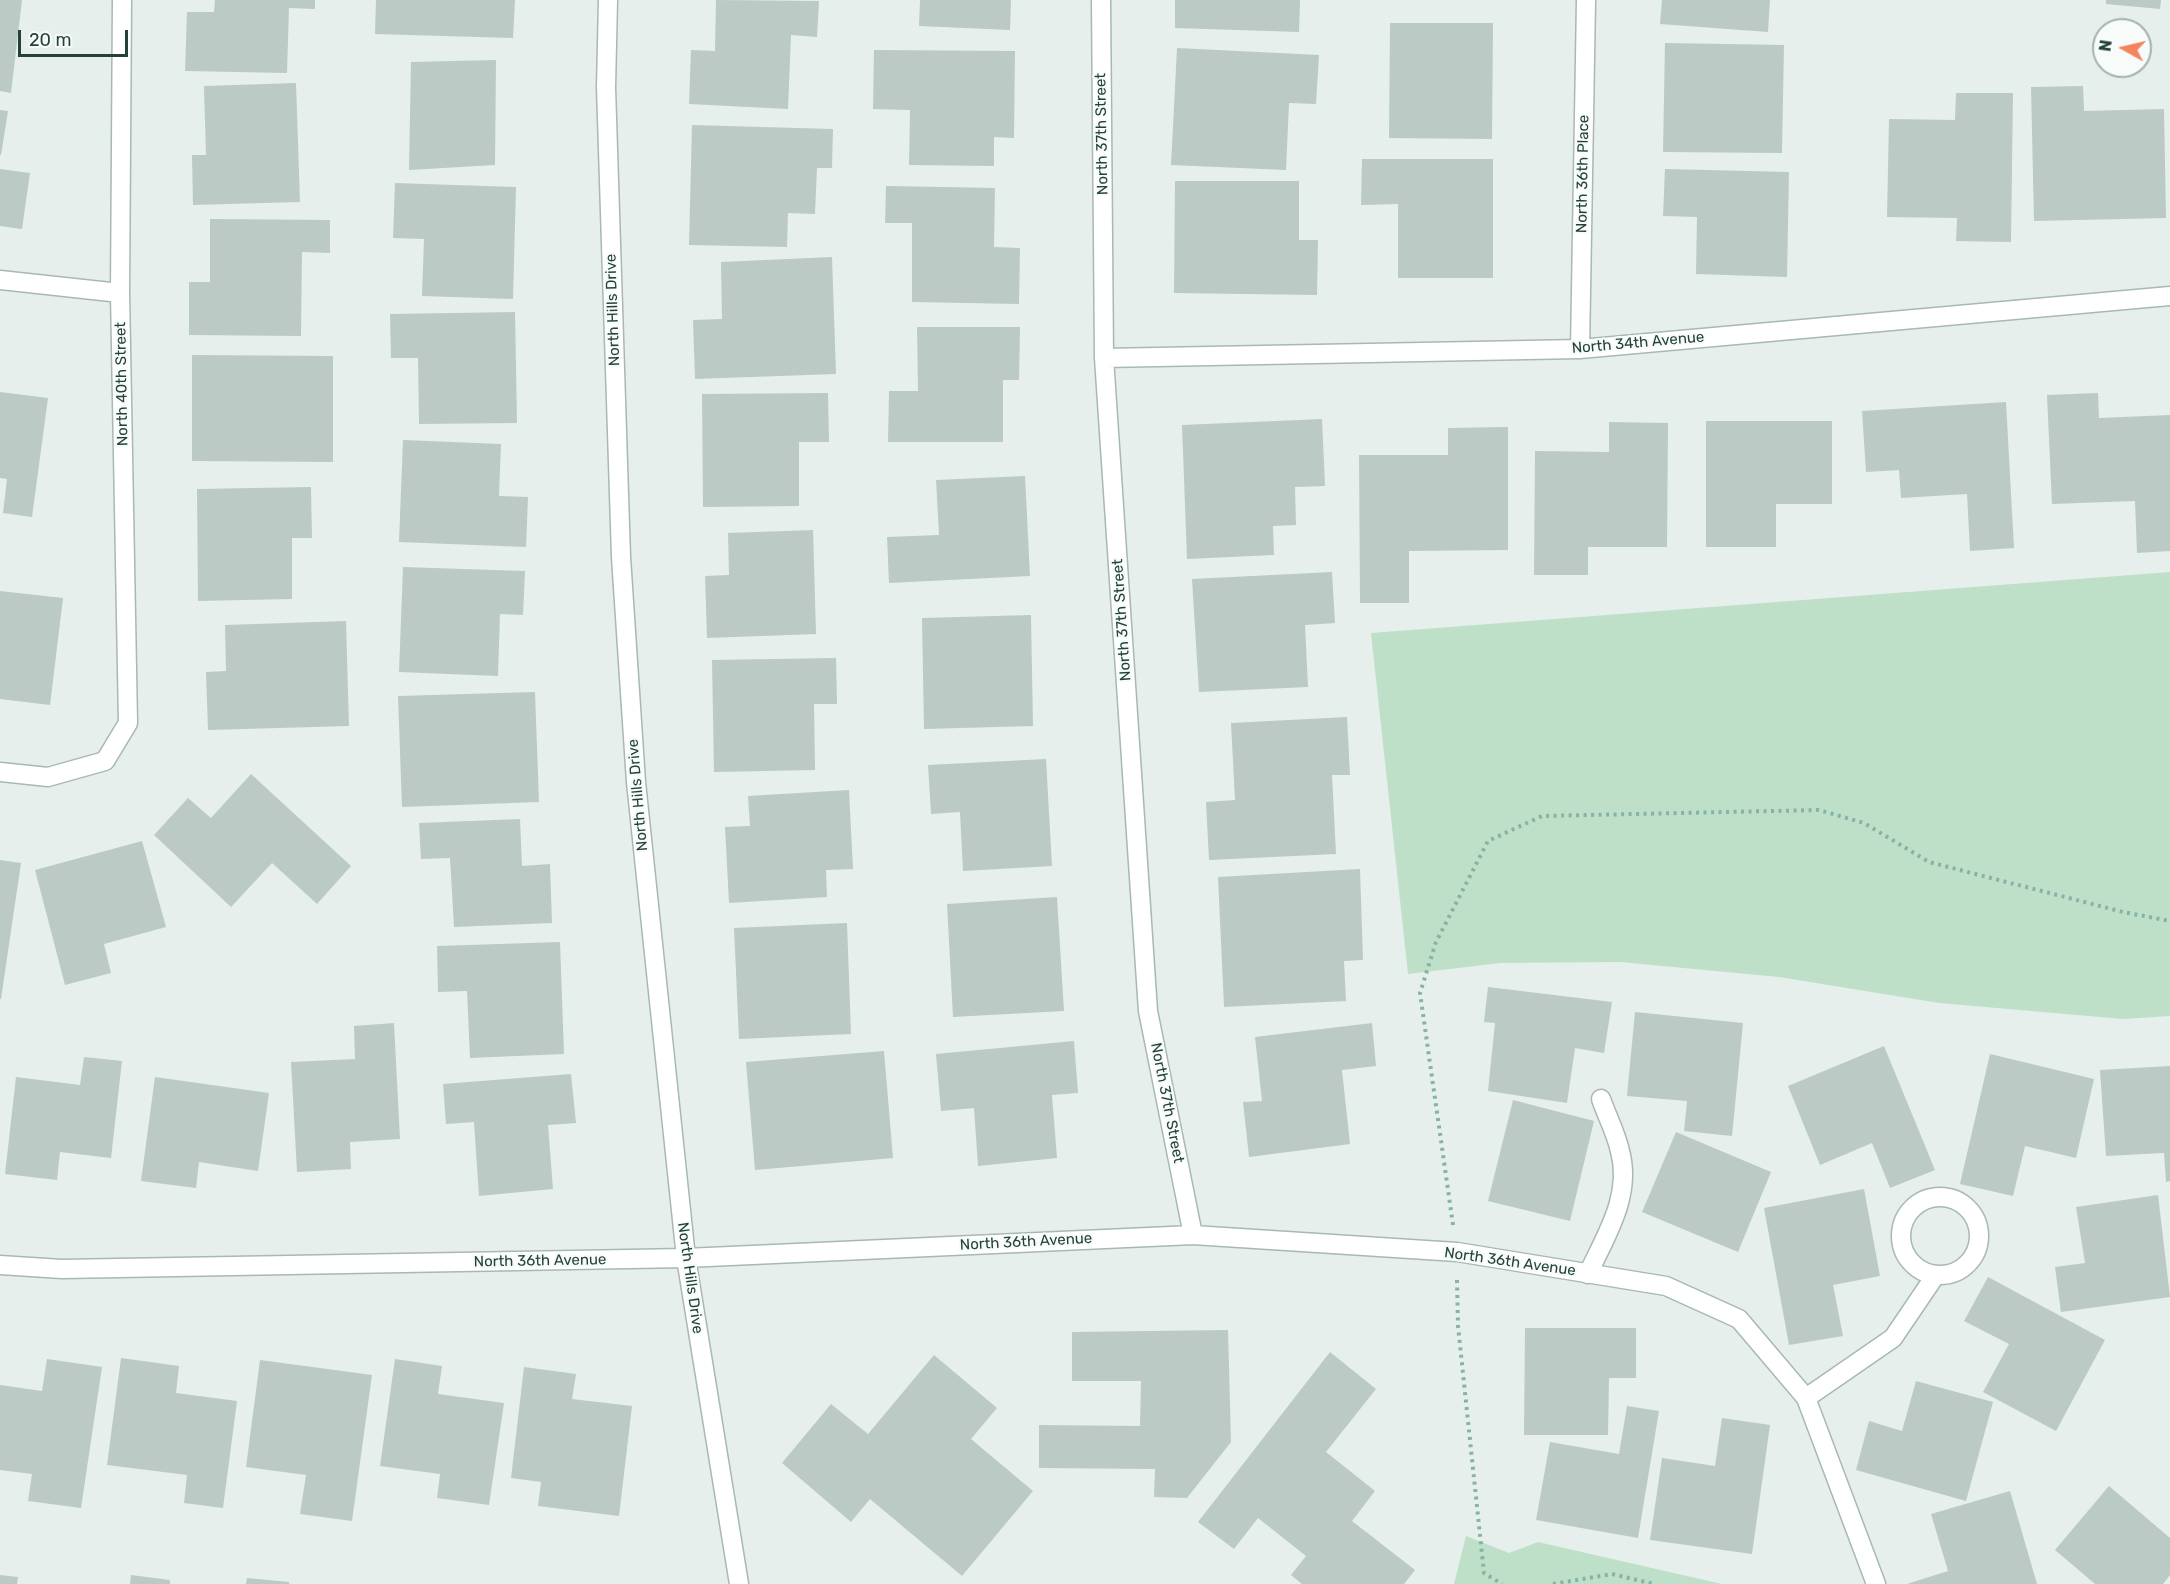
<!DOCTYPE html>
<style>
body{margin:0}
#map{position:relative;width:2170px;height:1584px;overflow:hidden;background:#e6efeb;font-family:Rubik,sans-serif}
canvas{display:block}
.north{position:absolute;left:2092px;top:18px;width:60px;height:60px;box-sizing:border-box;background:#f7fbf9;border:2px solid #a3b1ad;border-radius:50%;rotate:278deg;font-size:16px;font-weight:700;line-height:24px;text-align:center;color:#24423a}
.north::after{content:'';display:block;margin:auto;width:21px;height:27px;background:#f4845f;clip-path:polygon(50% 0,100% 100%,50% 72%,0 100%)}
.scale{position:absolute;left:18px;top:30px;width:110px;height:27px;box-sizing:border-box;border:3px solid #24423a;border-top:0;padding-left:8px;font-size:18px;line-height:21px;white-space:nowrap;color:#24423a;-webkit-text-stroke:4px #f7fbf9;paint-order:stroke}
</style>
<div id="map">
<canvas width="2170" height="1584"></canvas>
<div class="north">N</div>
<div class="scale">20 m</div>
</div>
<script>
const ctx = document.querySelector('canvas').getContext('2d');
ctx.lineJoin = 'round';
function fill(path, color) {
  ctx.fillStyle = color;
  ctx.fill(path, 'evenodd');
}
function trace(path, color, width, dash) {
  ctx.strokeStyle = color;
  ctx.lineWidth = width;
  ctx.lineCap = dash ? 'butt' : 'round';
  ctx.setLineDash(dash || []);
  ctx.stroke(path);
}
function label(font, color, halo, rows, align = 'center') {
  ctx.font = font + ' Rubik,sans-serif';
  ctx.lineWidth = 4.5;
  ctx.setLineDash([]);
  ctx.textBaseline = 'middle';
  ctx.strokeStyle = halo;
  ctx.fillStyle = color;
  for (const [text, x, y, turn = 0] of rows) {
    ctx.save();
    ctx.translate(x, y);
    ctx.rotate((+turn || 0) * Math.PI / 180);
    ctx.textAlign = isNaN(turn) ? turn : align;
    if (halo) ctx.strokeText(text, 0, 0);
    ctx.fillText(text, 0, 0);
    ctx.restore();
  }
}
const green = new Path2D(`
 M2170,572V1016L2123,1019L1939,1003L1779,977L1620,962L1500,963L1408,974L1371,633Z
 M1466,1536L1509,1553L1538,1542L1722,1584H1454Z`);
const building = new Path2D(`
 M0,0H22L11,93L0,91Z
 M215,0H315V9L289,8L287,73L185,71L187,12H214Z
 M376,0H515L513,38L375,34Z
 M716,0L819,1L817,37L791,35L788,109L689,104L691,50L715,51Z
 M920,0H1011L1010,30L919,26Z
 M1175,0H1300L1299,32L1175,28Z
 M1662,0H1770L1768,32L1660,24Z
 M2106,0H2161L2160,9L2106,4Z
 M1390,23H1493L1492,139L1389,138Z
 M1665,43L1784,45L1782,153L1663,152Z
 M1177,48L1319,55L1316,104L1289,103L1286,170L1171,165Z
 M874,50L1015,51L1014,138L994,137V166L909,165L910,110L873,109Z
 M496,60L495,165L409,170L411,62Z
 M296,83L300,202L193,205L192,155H206L204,86Z
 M2083,86L2084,111L2164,109L2166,218L2034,221L2031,87Z
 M1956,93H2013L2011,242L1956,241L1957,218L1887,217L1889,119L1955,120Z
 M0,110L8,111L1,155H0Z
 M692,125L833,129L832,168H817L815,214L788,213L787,247L689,245Z
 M1362,159H1493V278H1398V204L1361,205Z
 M0,169L30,173L22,229L0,226Z
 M1665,169L1789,172L1787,277L1696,274L1697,217L1663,216Z
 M1175,181H1299V240H1318L1317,295L1174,293Z
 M395,183L516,187L513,299L422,296L424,239L393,238Z
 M886,186L995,188L994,247L1020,248L1019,304L912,302V223H885Z
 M210,219L330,220V253L302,252L301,336L189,335V282H210Z
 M832,257L836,374L695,379L693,320L722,319L721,262Z
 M515,312L517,423L419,424L418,358H391L390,314Z
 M917,327H1020L1019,380H1003V442H888L889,391H918Z
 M192,355L333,356V462L192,461Z
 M0,392L48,398L32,517L3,513L7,479L0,478Z
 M828,393L829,442H799V506L703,507L702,394Z
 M2098,393L2099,418L2170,415V551L2137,553L2135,501L2052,504L2047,395Z
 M2006,402L2014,548L1970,551L1967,494L1901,498L1899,470L1866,472L1862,411Z
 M1322,419L1325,486L1295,487L1296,525L1273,526L1274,555L1187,559L1182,425Z
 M1706,421H1832V504H1776V547H1706Z
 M1609,422L1668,423L1667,547H1588V575H1534L1535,451L1609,452Z
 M1508,427V550L1409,551V603H1360L1359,455H1448V428Z
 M403,440L501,444L499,496L528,497L526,547L399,542Z
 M1025,476L1030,576L889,583L887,537L939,535L936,480Z
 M311,487L312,538H292V599L198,601L197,489Z
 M813,530L816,634L707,638L705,576L729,575L728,533Z
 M403,567L525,571L523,615L500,614L498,676L399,672Z
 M1332,572L1335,623L1305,625L1308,687L1199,692L1192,579Z
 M0,591L63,598L50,705L0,699Z
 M1031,615L1033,726L924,729L922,618Z
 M346,621L349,726L208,730L206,672L226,671L225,625Z
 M836,658L837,704H814L815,770L714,772L712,660Z
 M535,692L539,802L402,807L398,696Z
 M1347,717L1350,775H1332L1336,854L1209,860L1206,802L1235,800L1231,723Z
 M1046,759L1052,866L963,871L960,812L931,814L928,765Z
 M251,774L351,866L317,904L272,863L231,907L154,835L188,798L211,818Z
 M849,790L853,869L826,870L827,897L729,903L725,827L750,826L748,796Z
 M520,819L522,866L550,864L552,923L454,927L450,858L421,859L419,823Z
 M142,841L166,927L104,944L111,973L65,985L35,870Z
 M0,860L21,863L1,999H0Z
 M1360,869L1363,960L1344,961L1346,1001L1224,1007L1218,877Z
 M1057,897L1064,1011L953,1017L947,904Z
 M847,923L851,1034L739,1039L734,928Z
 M560,942L564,1054L470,1058L467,991L438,992L437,946Z
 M1488,987L1612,1002L1604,1053L1575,1048L1567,1103L1488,1091L1495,1023L1484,1022Z
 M1635,1012L1743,1023L1732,1136L1684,1131L1687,1101L1627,1096Z
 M394,1023L400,1139L350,1142L351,1169L297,1172L291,1062L355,1059L354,1026Z
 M1372,1023L1376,1066L1342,1070L1350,1144L1249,1157L1243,1102L1262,1101L1255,1037Z
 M1074,1041L1078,1093L1052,1095L1057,1158L978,1166L974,1108L941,1111L936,1054Z
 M1884,1046L1935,1170L1890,1188L1872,1143L1820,1165L1788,1086Z
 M884,1051L893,1158L755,1170L746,1062Z
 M1990,1054L2094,1079L2076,1158L2025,1146L2013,1196L1960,1184Z
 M84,1057L122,1061L111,1158L60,1152L57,1180L5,1174L16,1077L80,1085Z
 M2170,1066V1181L2166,1182L2164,1153L2106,1156L2100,1070Z
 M571,1074L576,1123L548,1125L553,1189L479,1196L474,1122L446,1124L443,1084Z
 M155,1077L269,1093L258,1171L199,1162L196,1188L141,1181Z
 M1513,1100L1594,1121L1570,1221L1488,1201Z
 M1676,1132L1771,1172L1738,1252L1642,1212Z
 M1864,1189L1880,1276L1833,1285L1843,1336L1789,1345L1764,1208Z
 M2158,1195L2170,1297L2061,1312L2055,1267L2085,1263L2076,1207Z
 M1988,1277L2105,1340L2056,1431L1983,1392L2009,1344L1964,1321Z
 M1525,1328H1636V1378H1609L1608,1435H1524Z
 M1228,1330L1231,1442L1187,1498L1154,1497L1155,1469L1039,1468V1425L1140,1426L1141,1381H1072V1332Z
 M1330,1352L1376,1389L1326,1452L1375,1491L1352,1521L1415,1570L1404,1584H1302L1291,1575L1306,1556L1258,1518L1234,1549L1198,1522Z
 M934,1355L997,1408L971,1439L1033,1491L962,1576L870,1499L851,1522L782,1463L831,1404L868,1434Z
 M121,1358L179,1366L176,1393L237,1401L223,1508L184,1503L187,1475L107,1465Z
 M47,1359L102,1367L81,1508L28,1501L32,1474L0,1470V1385L42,1391Z
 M395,1359L442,1366L438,1394L504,1403L489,1505L437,1498L440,1474L380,1466Z
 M260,1360L372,1375L352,1521L300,1514L306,1475L246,1467Z
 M524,1367L576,1374L572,1399L632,1406L619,1516L538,1506L541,1482L511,1478Z
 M1916,1381L1993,1402L1966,1501L1856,1470L1869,1421L1902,1431Z
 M1627,1406L1659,1411L1638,1538L1536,1520L1550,1442L1619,1454Z
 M1722,1418L1770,1425L1752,1554L1650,1540L1662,1458L1715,1466Z
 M2109,1486L2170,1538V1575L2163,1584H2095L2055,1550Z
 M2010,1491L2037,1584H1907L1948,1571L1931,1514Z
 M0,1575L18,1577L17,1584H0Z
 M131,1575L170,1580V1584H130Z
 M247,1578L289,1582V1584H246Z`);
const path = new Path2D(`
 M1453,1225L1420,993L1436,942L1488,841L1542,816L1819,810L1864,823L1929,862L2123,912L2170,921
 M1457,1280L1458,1326L1484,1573L1502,1584
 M1553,1584L1612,1574L1654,1584`);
const lane = new Path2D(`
 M1588,1274C1606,1235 1632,1196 1620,1151C1616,1133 1607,1116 1601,1099`);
const street = new Path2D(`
 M608,0L606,87L621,557L636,782L686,1258L739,1584
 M1101,0L1104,358L1148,1011L1193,1235
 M0,280L120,293
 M1580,349L1586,0
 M1104,358L1580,349L2170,296
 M0,772L48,777L105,761L128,723L120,293L122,0
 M1901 1236a39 39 0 1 1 78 0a39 39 0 1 1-78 0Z
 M0,1265L62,1269L686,1258L1193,1235L1457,1252L1666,1286L1739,1319L1806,1398L1876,1584
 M1806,1398L1893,1338L1935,1276`);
const streetNames = [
 ["North 37th Street",1102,134,-91],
 ["North 36th Place",1583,174,-89],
 ["North Hills Drive",613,310,-92],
 ["North 34th Avenue",1638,343,-5],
 ["North 40th Street",122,384,-91],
 ["North 37th Street",1122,620,-94],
 ["North Hills Drive",638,795,-95],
 ["North 37th Street",1167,1103,79],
 ["North 36th Avenue",1026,1242,-3],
 ["North 36th Avenue",540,1261,-1],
 ["North 36th Avenue",1510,1262,8],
 ["North Hills Drive",690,1278,82]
];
fill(green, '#bfe0c8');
fill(building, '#bbcac4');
trace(lane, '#a8b8b2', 21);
trace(street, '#a8b8b2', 21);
trace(path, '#86b3a5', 4, [3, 4.5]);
trace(lane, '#fff', 18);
trace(street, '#fff', 18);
label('15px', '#24423a', '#f7fbf9', streetNames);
</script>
